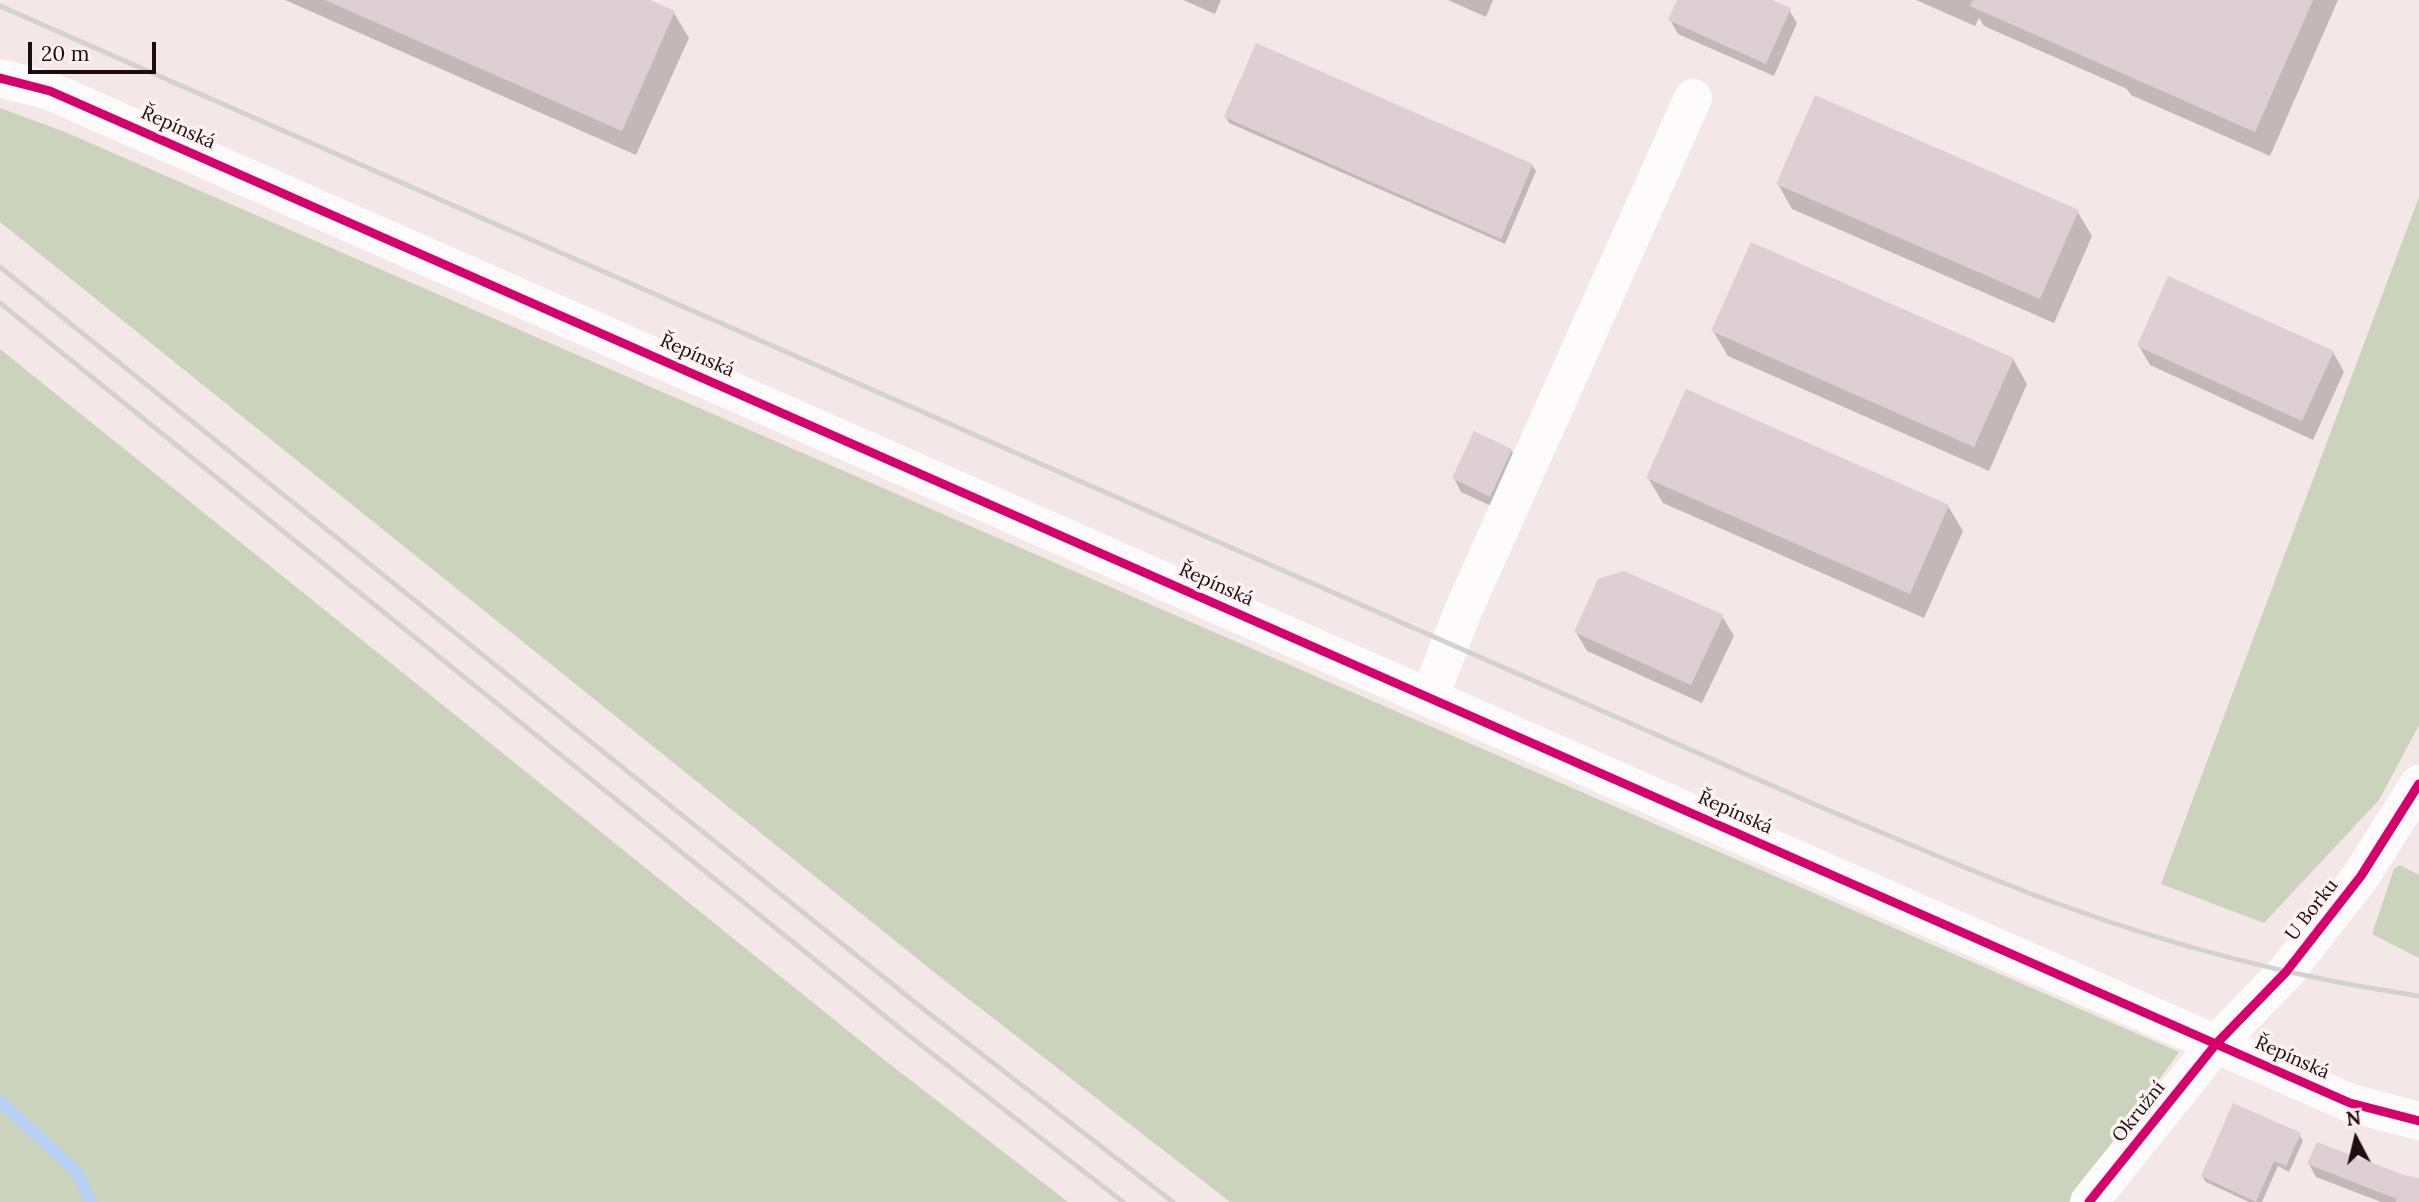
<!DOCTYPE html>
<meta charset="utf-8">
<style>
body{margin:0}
#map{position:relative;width:2419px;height:1202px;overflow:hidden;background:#f3e7e8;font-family:Lora,serif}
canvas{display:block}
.north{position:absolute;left:2321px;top:1104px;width:70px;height:70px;-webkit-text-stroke:5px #fef2f3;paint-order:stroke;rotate:353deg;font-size:19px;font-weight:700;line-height:28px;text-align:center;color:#1f0c0f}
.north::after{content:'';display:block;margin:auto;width:24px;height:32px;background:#1f0c0f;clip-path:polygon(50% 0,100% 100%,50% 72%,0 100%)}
.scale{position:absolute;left:28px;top:42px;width:128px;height:32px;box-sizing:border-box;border:4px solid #1f0c0f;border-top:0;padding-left:9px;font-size:21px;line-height:24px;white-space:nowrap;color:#1f0c0f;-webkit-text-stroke:5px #fef2f3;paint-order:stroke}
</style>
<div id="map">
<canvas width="2419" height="1202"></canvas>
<div class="north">N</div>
<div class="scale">20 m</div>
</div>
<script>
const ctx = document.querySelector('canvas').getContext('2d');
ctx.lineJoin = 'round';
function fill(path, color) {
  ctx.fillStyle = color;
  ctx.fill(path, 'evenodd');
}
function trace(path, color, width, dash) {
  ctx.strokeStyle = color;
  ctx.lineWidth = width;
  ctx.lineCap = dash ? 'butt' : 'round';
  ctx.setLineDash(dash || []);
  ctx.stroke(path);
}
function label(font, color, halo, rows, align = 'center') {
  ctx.font = font + ' Lora,serif';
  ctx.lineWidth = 7;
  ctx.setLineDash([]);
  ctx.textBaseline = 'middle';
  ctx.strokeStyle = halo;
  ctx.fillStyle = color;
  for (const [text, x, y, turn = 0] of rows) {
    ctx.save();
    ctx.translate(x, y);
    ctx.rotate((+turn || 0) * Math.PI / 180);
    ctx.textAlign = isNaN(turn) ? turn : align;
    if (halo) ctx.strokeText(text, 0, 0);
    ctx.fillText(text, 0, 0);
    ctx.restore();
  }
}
const green = new Path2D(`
 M0,108L65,132L2179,1052L2070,1202H1230L944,980L0,222Z
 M2419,197V725L2379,800L2264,923L2161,884Z
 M0,349L882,1058L1068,1202H0Z
 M2400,865L2419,875V958L2372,934L2394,869Z`);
const shadow = new Path2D(`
 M285,0H646L674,13L689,38L636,155Z
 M1183,0H1221L1215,14Z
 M1448,0H1493L1486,17Z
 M1679,0H1767L1789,10L1797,23L1774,76L1678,34L1670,20Z
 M1916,0H2338L2270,156L2131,95L2127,89L1984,26L1979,18L1975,26Z
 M1226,117L1532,165L1536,171L1505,244L1229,123Z
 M1778,184L2077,211L2092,236L2054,323L1792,209Z
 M1713,331L2013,359L2027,384L1989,471L1728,356Z
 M2139,346L2333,352L2344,372L2313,440L2150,365Z
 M1511,450L1519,463L1498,509L1461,492L1454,478Z
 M1648,478L1948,506L1963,531L1924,618L1663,503Z
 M1722,616L1734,636L1702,703L1587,651L1576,632Z
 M2299,1134L2303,1141L2289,1172L2278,1166L2262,1202H2249L2206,1182L2202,1176Z
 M2309,1164L2419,1180V1202H2381L2316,1177Z`);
const stream = new Path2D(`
 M0,1101L77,1172L91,1202`);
const building = new Path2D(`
 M325,0H650L675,11L622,131Z
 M1677,0H1772L1791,8L1766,64L1668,20Z
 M1973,0H2313L2255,132L1970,6Z
 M1256,43L1533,164L1501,239L1224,117Z
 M1815,95L2079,210L2040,299L1776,184Z
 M1751,242L2014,358L1974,447L1711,331Z
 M2168,276L2334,351L2302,421L2137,346Z
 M1686,389L1949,505L1910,594L1646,478Z
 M1474,431L1512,449L1490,497L1452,478Z
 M1624,571L1724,615L1691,685L1574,632L1598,579Z
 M2233,1103L2301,1133L2286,1166L2274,1161L2256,1202L2201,1176Z
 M2317,1142L2404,1175L2419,1178V1202H2396L2397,1199L2307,1164Z`);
const minor = new Path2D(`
 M0,78L50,91L2350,1103L2419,1121
 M1429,698L1463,611L1693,98
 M2089,1202L2216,1044L2286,972L2361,876L2419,784`);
const rail = new Path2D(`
 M0,6L1823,808C1903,841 1983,877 2064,906C2179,948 2298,978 2419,996
 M0,267L922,1008L1173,1202
 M0,303L907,1034L1123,1202`);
const cycleway = new Path2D(`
 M0,78L50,91L2350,1103L2419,1121
 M2089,1202L2216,1044L2286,972L2361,876L2419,784`);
const streetNames = [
 ["Řepínská",178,128,24],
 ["Řepínská",697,356,24],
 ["Řepínská",1216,585,24],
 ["Řepínská",1735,813,24],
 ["U Borku",2312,910,-52],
 ["Řepínská",2292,1058,24],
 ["Okružní",2139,1112,-51]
];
fill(green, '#ccd3bd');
fill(shadow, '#0003');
trace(stream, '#b5d1f3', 12);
fill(building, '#ddcfd4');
trace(minor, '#fdfbfc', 38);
trace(rail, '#d4d1d1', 5);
trace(cycleway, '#d6006c', 9);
label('19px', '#1f0c0f', '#fef2f3', streetNames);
</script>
